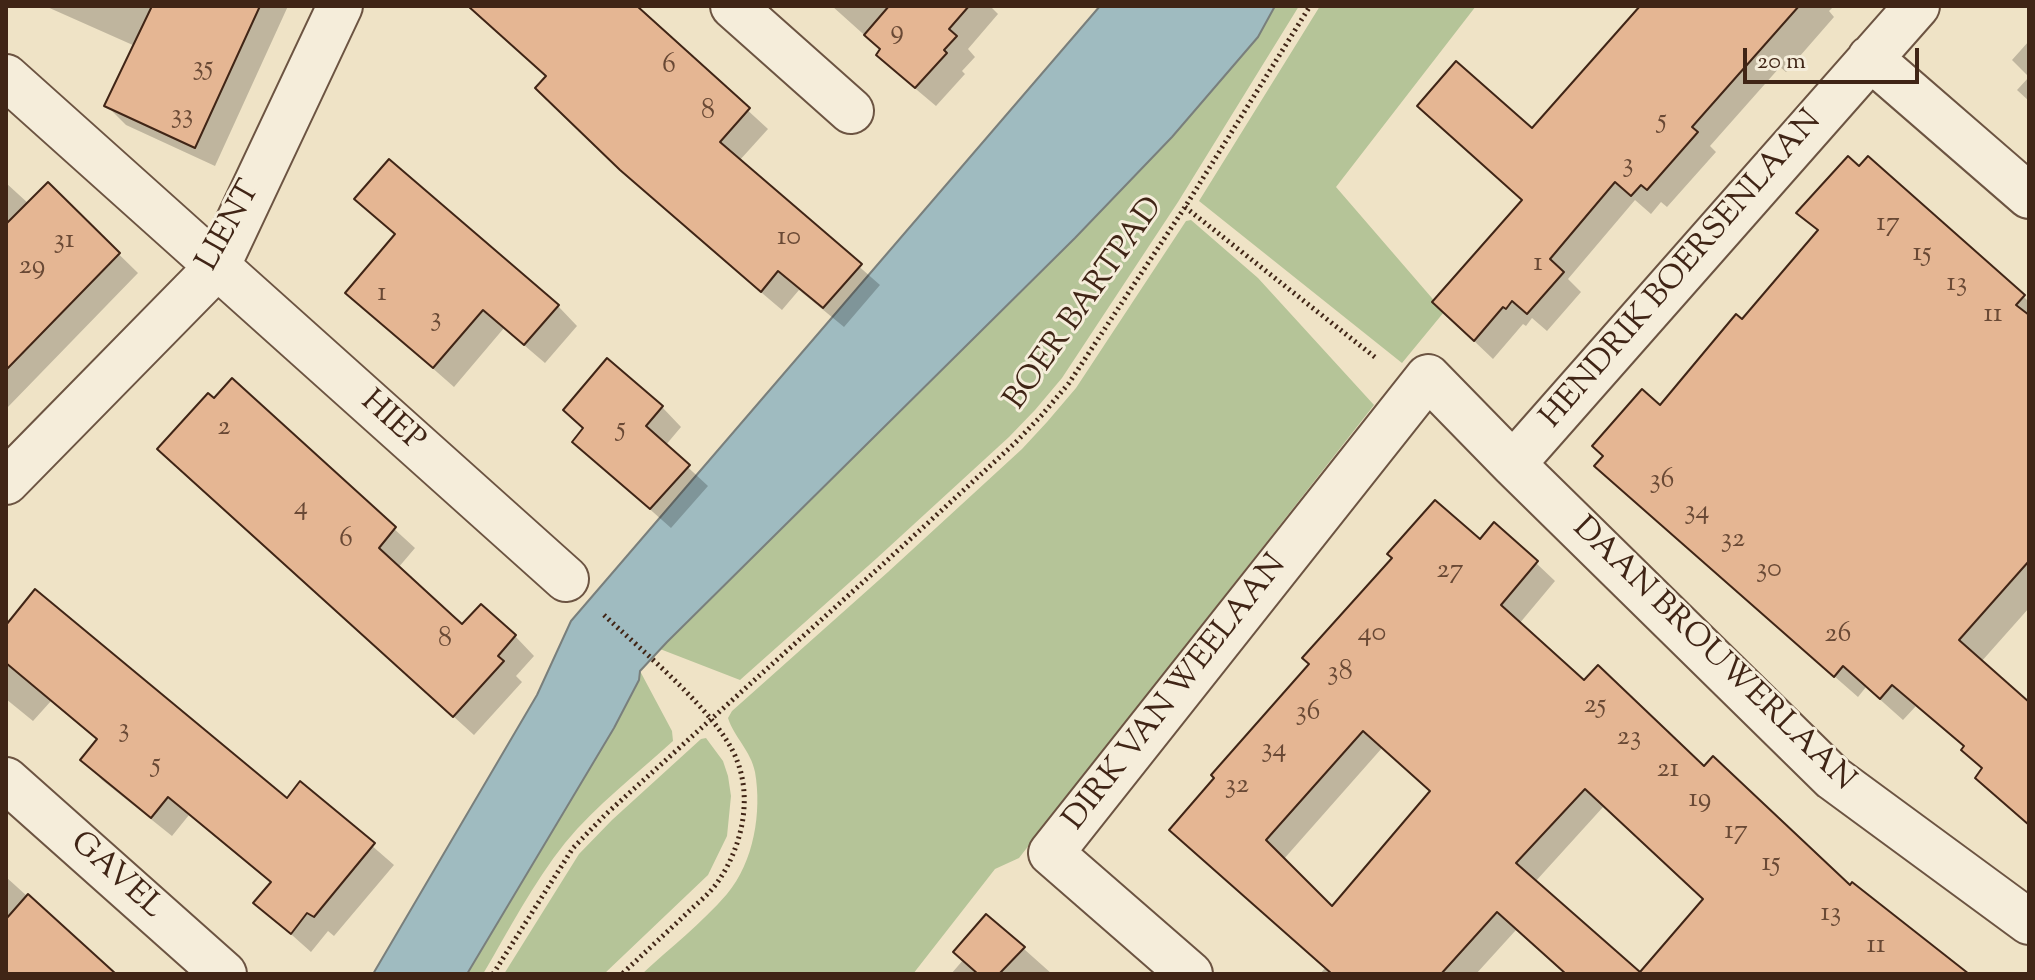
<!DOCTYPE html>
<style>
body{margin:0}
#map{position:relative;width:2035px;height:980px;overflow:hidden;background:#efe3c6;font-family:"Sorts Mill Goudy",serif}
canvas{display:block}
.frame{position:absolute;inset:0;border:8px solid #402516;pointer-events:none}
.scale{position:absolute;left:1743px;top:48px;width:176px;height:36px;box-sizing:border-box;border:4px solid #402516;border-top:0;padding-left:10px;font-size:24px;line-height:28px;white-space:nowrap;color:#402516;-webkit-text-stroke:6px #f5edda;paint-order:stroke}
</style>
<div id="map">
<canvas width="2035" height="980"></canvas>
<div class="frame"></div>
<div class="scale">20 m</div>
</div>
<script>
const ctx = document.querySelector('canvas').getContext('2d');
ctx.lineJoin = 'round';
function fill(path, color) {
  ctx.fillStyle = color;
  ctx.fill(path, 'evenodd');
}
function trace(path, color, width, dash) {
  ctx.strokeStyle = color;
  ctx.lineWidth = width;
  ctx.lineCap = dash ? 'butt' : 'round';
  ctx.setLineDash(dash || []);
  ctx.stroke(path);
}
function label(font, color, halo, rows, align = 'center') {
  ctx.font = font + ' "Sorts Mill Goudy",serif';
  ctx.lineWidth = 6;
  ctx.setLineDash([]);
  ctx.textBaseline = 'middle';
  ctx.strokeStyle = halo;
  ctx.fillStyle = color;
  for (const [text, x, y, turn = 0] of rows) {
    ctx.save();
    ctx.translate(x, y);
    ctx.rotate((+turn || 0) * Math.PI / 180);
    ctx.textAlign = isNaN(turn) ? turn : align;
    if (halo) ctx.strokeText(text, 0, 0);
    ctx.fillText(text, 0, 0);
    ctx.restore();
  }
}
const green = new Path2D(`
 M1275,6H1299L1178,202L1062,378L1035,410L1009,437L877,558L740,680L660,649L1075,238L1172,137L1258,37Z
 M1320,6H1476L1336,187L1444,312L1402,363L1199,201Z
 M1191,220L1258,278L1374,405L1019,858L995,869L913,974H642C670,948 702,923 727,894C754,862 762,812 755,772C751,751 734,737 728,718L732,711L888,572L1022,449L1047,422L1076,388L1186,221Z
 M640,671L672,731L673,741C637,774 596,805 565,843C533,883 509,930 483,974H467L614,728L639,680Z
 M706,738L723,761L728,776L731,796L727,836L708,875L604,974H504L579,854L612,820L701,739Z`);
const water = new Path2D(`
 M1100,6H1275L1258,37L1172,137L1075,238L667,642L640,671L639,680L614,728L467,974H373L537,695L571,621Z`);
const shadow = new Path2D(`
 M45,6H288L215,166L126,125L107,106L135,46Z
 M470,6H634L768,129L739,161L880,285L844,327L799,290L782,310L690,232L557,107L547,77Z
 M832,6H990L998,14L968,49L975,57L962,71L965,74L936,106L898,74L878,54L881,50Z
 M1642,6H1834L1829,11L1834,17L1786,72L1780,67L1710,146L1716,152L1667,207L1661,202L1651,214L1635,200L1568,279L1581,292L1547,331L1532,318L1526,326L1523,324L1493,359L1453,321L1523,201L1438,125L1532,130Z
 M2029,41V77L2012,60Z
 M2029,77V101L2017,90Z
 M6,183L29,204L48,185L138,273L6,409Z
 M357,199L558,306L577,326L545,363L504,328L454,387L347,293L396,236Z
 M1799,213L2023,296L2029,302V608L1981,662L2029,704V825L1978,777L1984,770L1965,748L1916,706L1903,720L1866,687L1858,697L1619,488L1661,408L1743,322L1819,232Z
 M232,381L415,548L398,568L462,626L515,636L534,656L516,676L522,682L474,735L179,468L214,401Z
 M662,407L681,427L665,446L708,486L671,528L574,442Z
 M1480,542L1536,563L1555,581L1519,624L1584,683L1704,768L1850,888L1966,974H1641L1705,899L1604,806L1535,882L1639,974H1566L1516,930L1476,974H1320L1325,968L1190,849ZM1382,748L1432,792L1332,909L1283,860Z
 M6,628L287,800L301,784L394,865L334,936L328,931L311,952L256,903L272,884L201,825L189,815L172,836L102,780L83,760L98,741L51,701L33,721L6,699Z
 M6,877L113,974H6Z
 M987,916L1052,974H951L964,959Z`);
const building = new Path2D(`
 M152,6H260L195,148L104,106Z
 M468,6H637L750,108L720,142L862,264L823,308L778,271L761,292L620,170L535,88L546,76Z
 M889,6H969L949,29L957,36L944,50L947,53L915,88L876,55L880,49L864,35Z
 M1640,6H1799L1692,127L1698,132L1647,190L1641,185L1631,196L1615,182L1550,259L1564,272L1527,314L1512,301L1506,309L1503,307L1474,341L1432,302L1522,200L1417,106L1456,61L1532,128Z
 M1848,156L1859,166L1868,156L2025,295L2016,305L2029,315V561L1959,640L2029,702V825L1975,778L1982,768L1961,750L1964,746L1892,685L1880,699L1843,666L1834,677L1594,466L1603,456L1592,446L1642,389L1660,405L1736,314L1742,319L1818,230L1796,213Z
 M389,159L559,305L524,345L483,310L433,368L345,293L395,234L354,199Z
 M48,182L120,253L6,370V224Z
 M607,358L663,406L646,426L690,465L650,509L572,442L583,428L563,410Z
 M232,378L396,527L379,548L452,615L462,624L481,604L516,635L498,656L504,661L453,717L157,449L208,393L214,398Z
 M1435,500L1480,539L1494,522L1538,561L1501,605L1584,680L1598,665L1704,766L1713,756L1850,885L1852,882L1969,974H1566L1497,912L1441,974H1332L1169,830L1214,778L1211,775L1309,664L1302,658L1392,558L1387,554ZM1363,731L1430,791L1332,906L1266,840ZM1585,789L1703,899L1640,972L1516,863Z
 M35,589L287,798L300,781L375,843L314,917L307,913L291,934L253,903L271,882L179,806L168,797L151,818L80,760L97,739L6,663V625Z
 M28,894L116,974H6V919Z
 M986,914L1025,947L999,974H978L953,952Z`);
const path = new Path2D(`
 M1185,207L1376,358
 M604,615C641,650 718,713 736,758C753,798 742,846 719,880C710,894 696,904 685,915C664,935 643,954 622,974
 M493,974L573,848L606,814L882,565L1015,443L1041,416L1069,383L1185,207L1310,6`);
const minor = new Path2D(`
 M733,6L851,111
 M1870,58L2029,196
 M6,77L566,579
 M1513,464L1917,6
 M6,482L217,267L340,6
 M6,780L224,974
 M1190,974L1051,853L1428,377L1513,464L1833,778L2029,922`);
const numberNames = [
 ["9",897,33],
 ["6",669,67],
 ["35",203,69],
 ["8",708,113],
 ["33",182,117],
 ["5",1662,122],
 ["3",1628,166],
 ["17",1888,225],
 ["10",789,239],
 ["31",64,242],
 ["15",1922,255],
 ["1",1538,265],
 ["29",32,268],
 ["13",1957,285],
 ["1",382,295],
 ["11",1993,316],
 ["3",436,320],
 ["2",224,429],
 ["5",621,430],
 ["36",1662,482],
 ["4",301,509],
 ["34",1697,513],
 ["6",346,541],
 ["32",1733,541],
 ["30",1769,571],
 ["27",1450,572],
 ["40",1372,635],
 ["26",1838,636],
 ["8",445,641],
 ["38",1340,674],
 ["25",1595,707],
 ["36",1308,714],
 ["3",124,731],
 ["23",1629,739],
 ["34",1274,751],
 ["5",156,766],
 ["21",1668,771],
 ["32",1237,787],
 ["19",1700,801],
 ["17",1736,833],
 ["15",1771,865],
 ["13",1831,915],
 ["11",1876,947]
];
const streetNames = [
 ["LIENT",231,227,-61],
 ["HENDRIK BOERSENLAAN",1683,271,-49],
 ["BOER BARTPAD",1086,305,-55],
 ["HIEP",391,423,42],
 ["DAAN BROUWERLAAN",1712,656,44],
 ["DIRK VAN WEELAAN",1177,694,-52],
 ["GAVEL",115,877,42]
];
fill(green, '#b5c498');
fill(water, '#9fbbc0');
trace(water, '#797f7c', 2);
fill(shadow, '#0003');
fill(building, '#e5b693');
trace(building, '#402516', 2);
trace(minor, '#6c5442', 48);
trace(path, '#402516', 5, [2, 4]);
trace(minor, '#f5edda', 44);
label('28px', '#694935', null, numberNames);
label('32px', '#402516', '#f5edda', streetNames);
</script>
